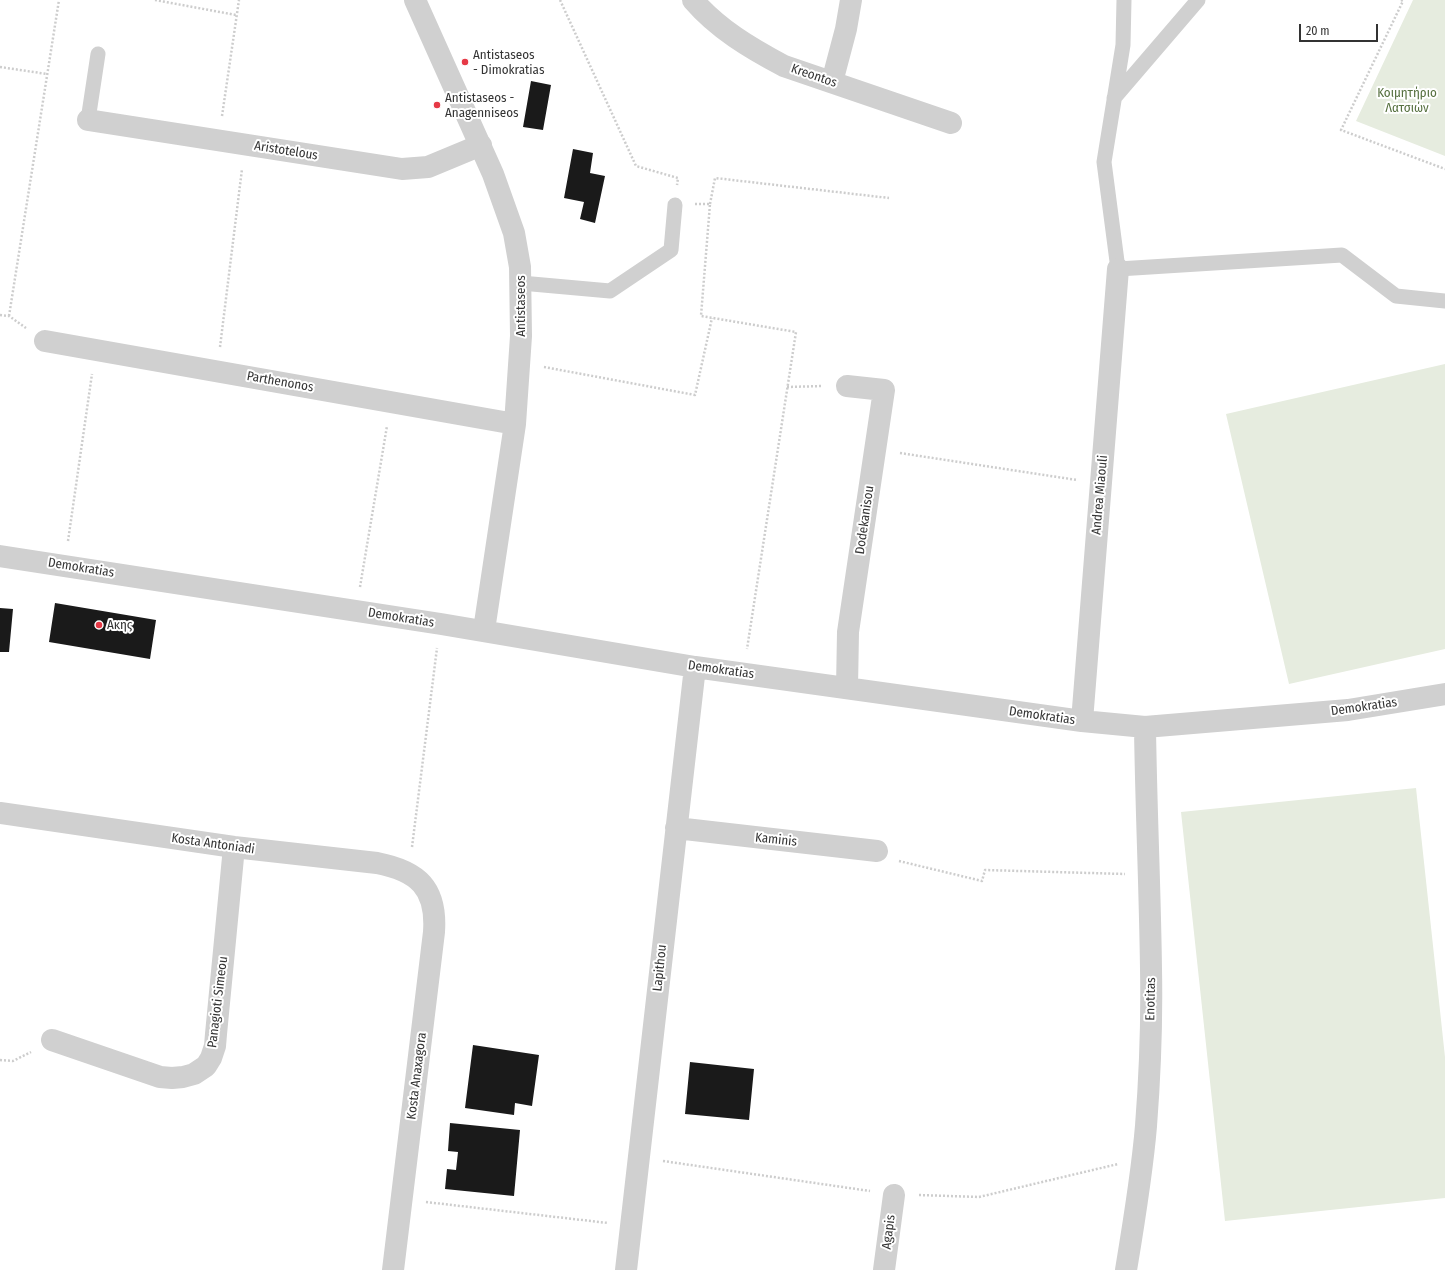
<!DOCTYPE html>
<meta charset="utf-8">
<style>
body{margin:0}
#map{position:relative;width:1445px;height:1270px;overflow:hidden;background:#fff;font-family:"Fira Sans Condensed",sans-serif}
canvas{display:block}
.scale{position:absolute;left:1299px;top:24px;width:79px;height:18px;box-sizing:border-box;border:2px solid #333;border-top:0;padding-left:5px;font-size:12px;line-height:14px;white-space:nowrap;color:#333;-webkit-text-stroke:3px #fff;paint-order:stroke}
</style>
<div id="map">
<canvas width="1445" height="1270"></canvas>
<div class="scale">20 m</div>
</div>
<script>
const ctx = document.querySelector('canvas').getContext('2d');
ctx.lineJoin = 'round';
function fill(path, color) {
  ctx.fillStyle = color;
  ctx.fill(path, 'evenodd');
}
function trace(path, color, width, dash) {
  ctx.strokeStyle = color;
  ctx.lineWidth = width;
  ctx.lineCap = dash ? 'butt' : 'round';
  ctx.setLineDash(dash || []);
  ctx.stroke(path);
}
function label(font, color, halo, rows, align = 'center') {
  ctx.font = font + ' "Fira Sans Condensed",sans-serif';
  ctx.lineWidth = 4;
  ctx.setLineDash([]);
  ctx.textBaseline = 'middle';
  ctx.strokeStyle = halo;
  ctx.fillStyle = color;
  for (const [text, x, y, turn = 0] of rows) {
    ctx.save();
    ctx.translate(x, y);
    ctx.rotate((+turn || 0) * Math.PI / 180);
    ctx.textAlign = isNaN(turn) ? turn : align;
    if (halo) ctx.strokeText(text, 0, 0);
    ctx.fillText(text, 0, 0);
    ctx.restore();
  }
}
const green = new Path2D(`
 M1413,0H1445V156L1356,121Z
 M1445,364V649L1289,684L1226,414Z
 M1416,788L1445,1057V1198L1225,1221L1181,812Z`);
const building = new Path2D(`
 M531,81L551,85L543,130L523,127Z
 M573,149L593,153L590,173L605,176L595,223L580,219L584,202L564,198Z
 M55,603L156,620L150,659L49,642Z
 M0,608L13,609L9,652H0Z
 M473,1045L539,1055L532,1106L515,1103L514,1115L465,1108Z
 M690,1062L754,1069L749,1120L685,1114Z
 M450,1123L520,1130L514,1196L445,1189L447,1169L456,1170L458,1152L448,1151Z`);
const path = new Path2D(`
 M155,0L236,15
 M560,0L636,166L678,178L677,185
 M1401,0L1403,1L1341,130L1445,169
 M0,67L47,74
 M222,116L239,0
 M695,204H710L701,316L796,332L747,649
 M710,204L715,178L889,198
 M0,315L9,316L26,328
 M9,316L59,0
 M220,347L242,169
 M544,367L695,395L712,318
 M787,387L823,386
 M900,453L1077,480
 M68,541L92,374
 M360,587L387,426
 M412,847L437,648
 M899,861L982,881L985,870L1125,874
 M0,1060L13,1061L31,1052
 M663,1161L870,1191
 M919,1195L979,1197L1118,1164
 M426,1202L608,1223`);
const service = new Path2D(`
 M1124,0L1123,45L1104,162L1118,269L1342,255L1396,296L1445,301
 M1114,98L1198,0
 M88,120L98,54
 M521,283L610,291L671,250L675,205`);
const minor = new Path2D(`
 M415,0L493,174L514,233L520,267L521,336L515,424L484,630
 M693,0C718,29 750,48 784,66L951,123
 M832,82L846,29L851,0
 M88,120L402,169L428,167L481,145
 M45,341L515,424
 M847,386L884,390L848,632L847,688
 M0,556L441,624L695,667L1082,721L1145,727L1348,710L1445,694
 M1082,721L1118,269
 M0,813L234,847L377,863C418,871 437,888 434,932L393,1270
 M676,828L877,851
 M52,1040L160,1077L172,1078L183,1077L194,1074L206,1066L211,1058L215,1046L216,1034L234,847
 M626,1270L695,667
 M884,1270L894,1195
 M1126,1270C1134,1222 1142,1174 1146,1126C1150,1074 1152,1021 1151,969C1150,888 1146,807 1145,727`);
const markers = [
 [465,62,4,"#e63946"],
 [437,105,4,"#e63946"],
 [99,625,4,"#e63946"]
];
const poiNames = [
 ["Antistaseos",473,55],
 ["- Dimokratias",473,70],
 ["Antistaseos -",445,98],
 ["Anagenniseos",445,113],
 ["Ακης",107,625]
];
const streetNames = [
 ["Kreontos",814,76,19],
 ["Aristotelous",286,151,9],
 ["Antistaseos",521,306,-90],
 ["Parthenonos",280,382,10],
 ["Andrea Miaouli",1100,495,-85],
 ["Dodekanisou",865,520,-82],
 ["Demokratias",81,568,9],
 ["Demokratias",401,618,9],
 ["Demokratias",721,670,8],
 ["Demokratias",1364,707,-8],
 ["Demokratias",1042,716,8],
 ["Kaminis",776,840,6],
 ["Kosta Antoniadi",213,844,8],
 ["Lapithou",660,968,-84],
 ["Enotitas",1151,999,-89],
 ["Panagioti Simeou",218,1002,-83],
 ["Kosta Anaxagora",417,1076,-83],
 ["Agapis",889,1232,-83]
];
const parkNames = [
 ["Κοιμητήριο",1407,93],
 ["Λατσιών",1407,108]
];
fill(green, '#e6ecdf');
fill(building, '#1a1a1a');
trace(path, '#cdcdcd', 2.5, [2, 2]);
trace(service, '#d0d0d0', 15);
trace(minor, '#d0d0d0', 22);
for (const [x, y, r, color] of markers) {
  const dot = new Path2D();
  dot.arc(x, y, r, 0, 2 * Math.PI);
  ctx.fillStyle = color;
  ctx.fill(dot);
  trace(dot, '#fff', 1.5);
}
label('13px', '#333', '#fff', poiNames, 'left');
label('13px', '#333', '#fff', streetNames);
label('13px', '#56703f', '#fff', parkNames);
</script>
